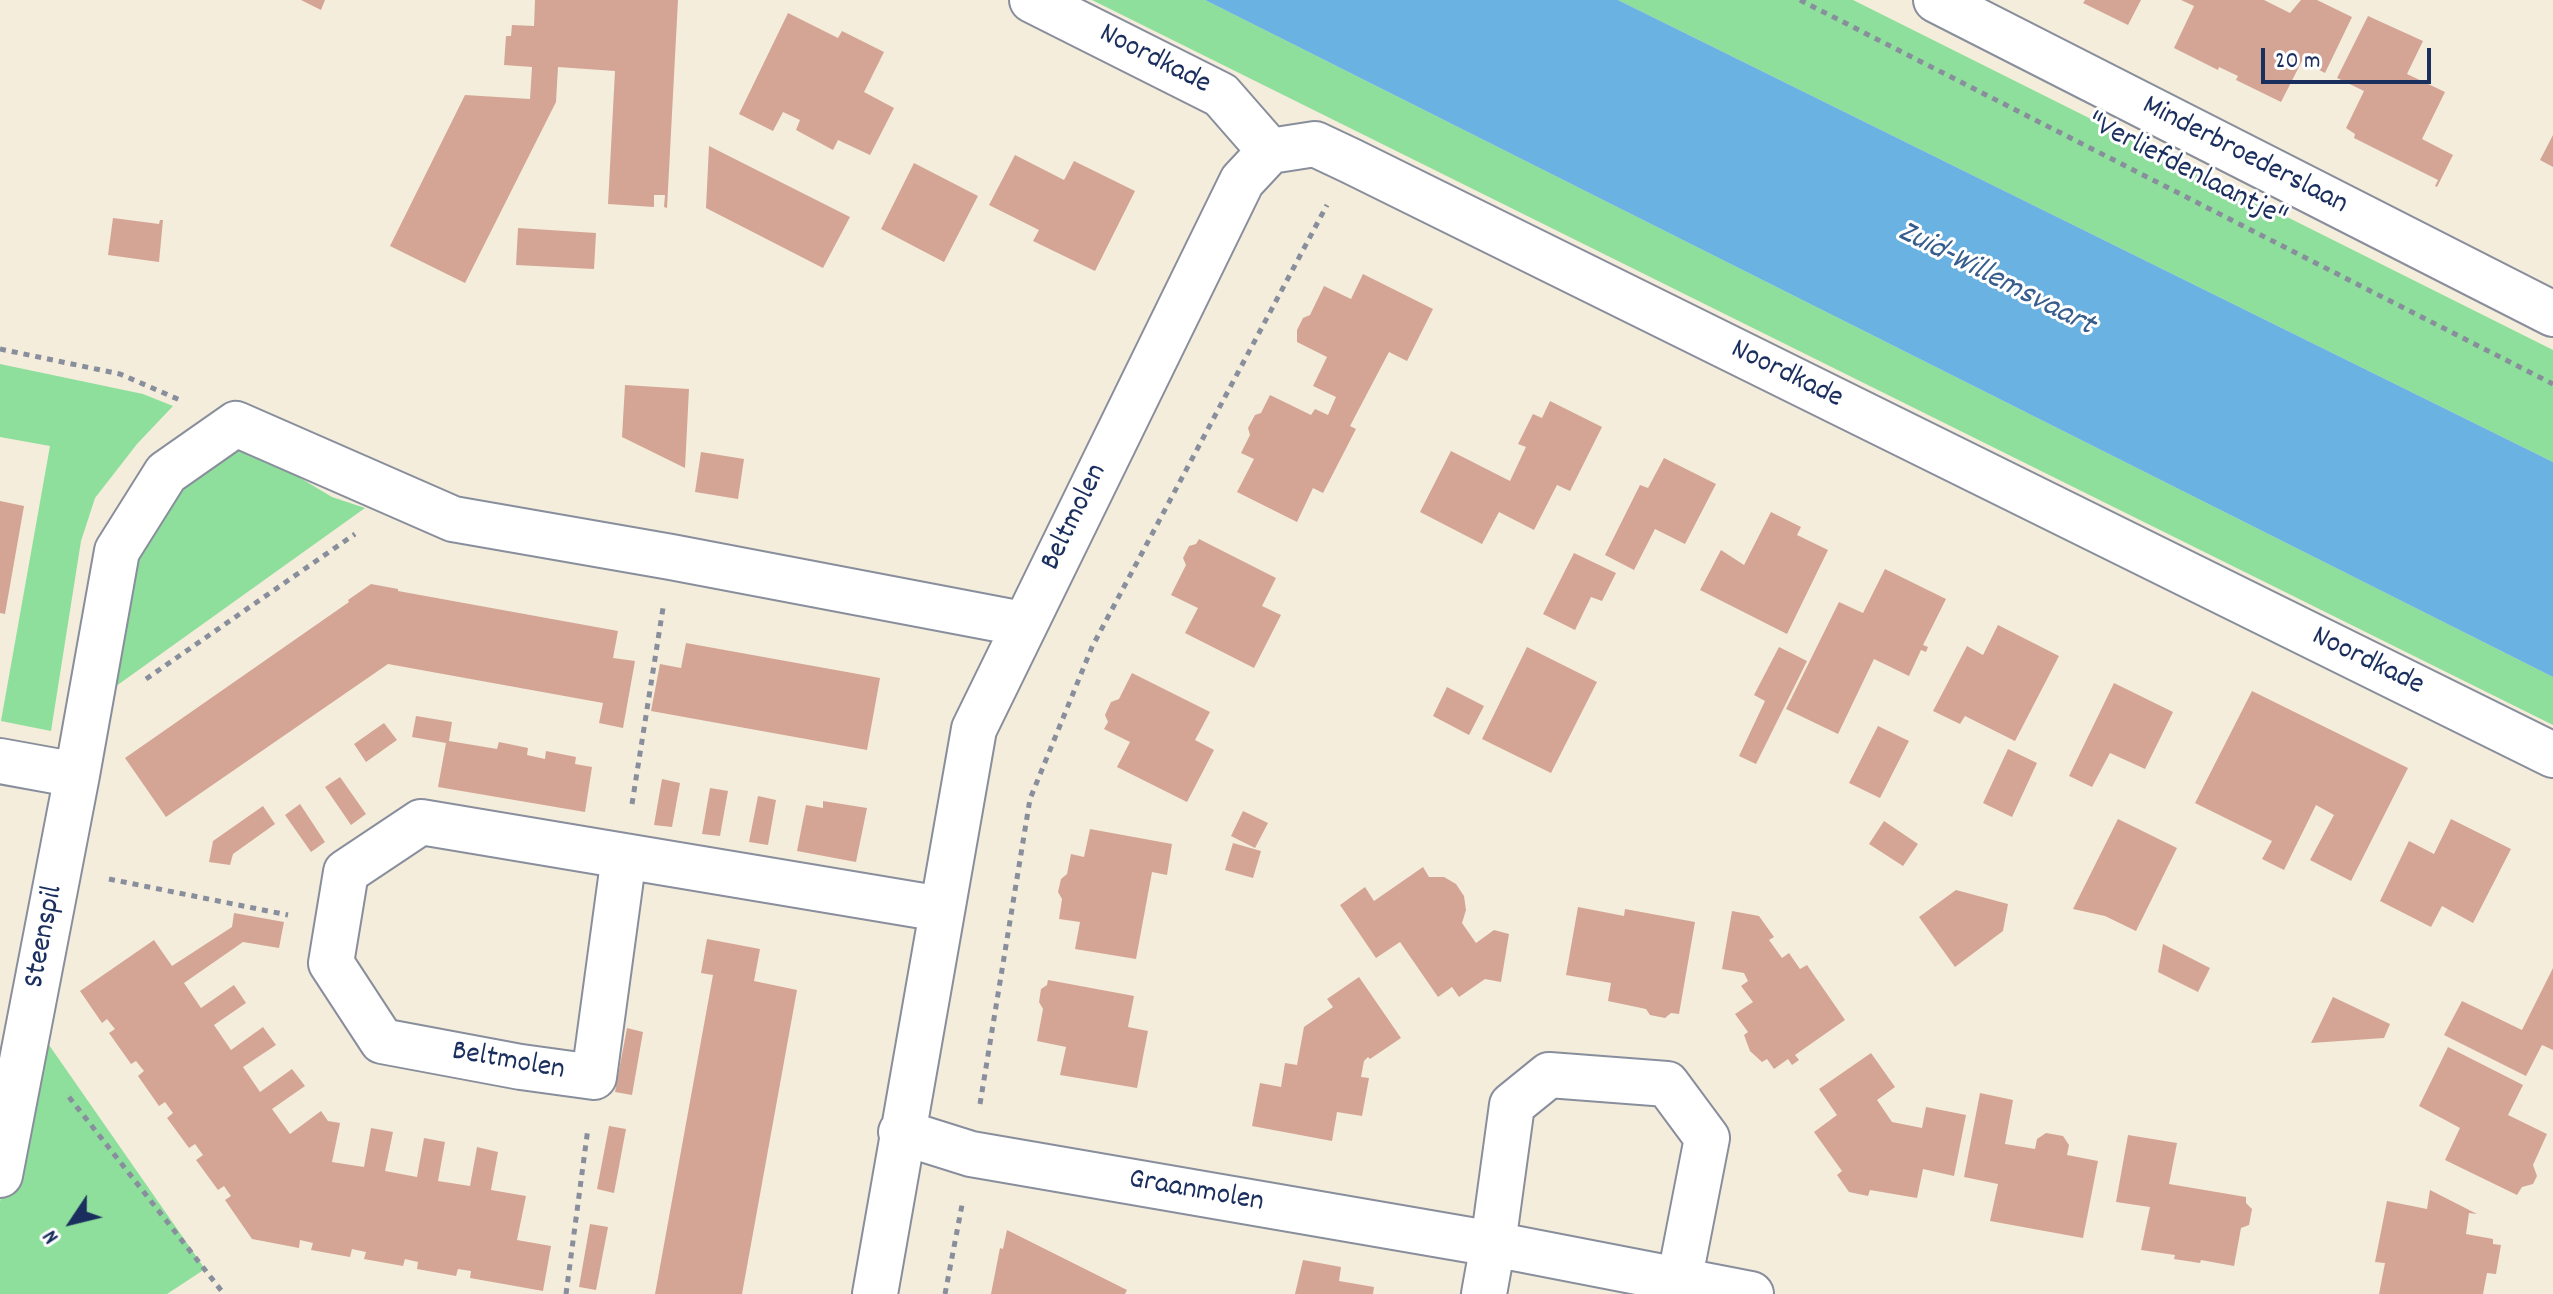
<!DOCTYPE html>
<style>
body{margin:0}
#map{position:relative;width:2553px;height:1294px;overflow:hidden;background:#f4eddb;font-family:Dekko,sans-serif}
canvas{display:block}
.north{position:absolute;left:32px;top:1182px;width:80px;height:80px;-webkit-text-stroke:6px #fff;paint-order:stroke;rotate:235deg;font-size:22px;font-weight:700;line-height:32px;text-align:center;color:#1b2f5e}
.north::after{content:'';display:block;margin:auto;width:28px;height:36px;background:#1b2f5e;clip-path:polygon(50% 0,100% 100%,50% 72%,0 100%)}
.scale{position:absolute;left:2261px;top:48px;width:170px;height:36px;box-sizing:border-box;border:4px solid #1b2f5e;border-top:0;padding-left:10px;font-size:24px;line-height:28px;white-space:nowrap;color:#1b2f5e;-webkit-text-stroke:6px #fff;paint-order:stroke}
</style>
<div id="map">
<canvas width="2553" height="1294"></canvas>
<div class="north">N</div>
<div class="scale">20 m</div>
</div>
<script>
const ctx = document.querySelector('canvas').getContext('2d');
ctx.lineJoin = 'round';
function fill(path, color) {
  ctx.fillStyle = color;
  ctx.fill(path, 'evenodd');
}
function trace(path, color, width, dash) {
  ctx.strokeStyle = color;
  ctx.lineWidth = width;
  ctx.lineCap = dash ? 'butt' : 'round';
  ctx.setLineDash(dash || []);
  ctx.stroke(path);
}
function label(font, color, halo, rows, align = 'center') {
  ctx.font = font + ' Dekko,sans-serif';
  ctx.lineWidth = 6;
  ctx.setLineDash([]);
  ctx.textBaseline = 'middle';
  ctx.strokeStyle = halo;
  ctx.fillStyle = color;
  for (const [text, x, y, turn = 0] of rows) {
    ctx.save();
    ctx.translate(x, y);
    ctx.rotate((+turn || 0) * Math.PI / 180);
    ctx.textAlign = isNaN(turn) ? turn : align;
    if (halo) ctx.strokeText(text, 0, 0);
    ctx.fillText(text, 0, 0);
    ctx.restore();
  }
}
const green = new Path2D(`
 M1092,0H1205L2553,677V725Z
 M1618,0H1853L2553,350V462Z
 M0,364L143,394L173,406L137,444L95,498L81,541L51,731L1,721L50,446L0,437Z
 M205,421L332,497L365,508L91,704L114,549Z
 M33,1022L205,1269L167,1294H0V1202Z`);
const water = new Path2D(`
 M1205,0H1618L2553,462V677Z`);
const building = new Path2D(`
 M301,0H325L321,10Z
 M535,0H678L667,208L664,207L665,195H654V207L608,204L615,71L558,67L556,102L465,283L390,246L465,95L530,99L532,67L504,65L506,36H511L512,25L534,26Z
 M2085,0H2141L2128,25L2083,3Z
 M2181,0H2264L2290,13L2301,0H2317L2352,17L2325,73L2302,61L2281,102L2236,80L2238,76L2219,67L2218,70L2174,48L2194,6Z
 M788,13L838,38L842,31L884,52L864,92L894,108L870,155L838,140L833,150L796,130L800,120L783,112L773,131L739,114Z
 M2368,16L2423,41L2407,74L2445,92L2422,139L2453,155L2437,187L2435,186L2438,180L2354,138L2355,134L2346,128L2364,91L2337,78Z
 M2553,135V167L2540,160Z
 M709,146L850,217L823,268L706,208Z
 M1015,155L1064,180L1074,161L1135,191L1095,271L1033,241L1039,230L989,205Z
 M914,163L978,196L944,262L881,229Z
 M113,218L159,224L160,220H163L159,262L108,255Z
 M518,228L596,233L594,269L516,265Z
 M1363,274L1433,309L1407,361L1389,352L1350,426L1356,429L1323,493L1313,488L1297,522L1237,492L1254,459L1241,453L1250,435L1248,428L1255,415L1261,413L1270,395L1311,415L1315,409L1328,415L1336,397L1313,386L1327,357L1297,342V330L1303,318L1310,315L1324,286L1351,299Z
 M625,385L689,389L685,468L622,437Z
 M1550,401L1602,427L1570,491L1557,485L1534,530L1499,512L1482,544L1420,512L1451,451L1510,481L1526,447L1518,444L1533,414L1542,418Z
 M701,452L744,459L738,499L695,492Z
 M1664,458L1716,484L1685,544L1655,529L1634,570L1605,555L1640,485L1648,488Z
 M0,501L24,506L5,614L0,613Z
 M1771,512L1801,527L1797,535L1828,550L1787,634L1700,590L1721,550L1744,565Z
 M1199,539L1276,578L1262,606L1281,615L1254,668L1185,633L1198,608L1171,595L1186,565L1183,558L1189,546L1196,544Z
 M1574,553L1616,573L1602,601L1591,597L1575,630L1543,614Z
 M1885,569L1946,599L1923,645L1928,647L1926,652L1921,650L1909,676L1874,659L1838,734L1786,709L1839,602L1863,613Z
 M371,584L398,589V591L618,631L613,658L635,661L623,728L599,723L603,703L388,664L166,817L125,758L349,602L348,600Z
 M1998,625L2059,656L2015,741L1965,716L1960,724L1933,711L1967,646L1983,655Z
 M686,643L880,678L867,750L651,711L660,664L681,668Z
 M1527,647L1597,682L1551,773L1482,739Z
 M1779,647L1807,661L1756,764L1739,756L1765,701L1754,695Z
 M1132,673L1210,712L1195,740L1214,750L1187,802L1117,767L1130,742L1104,729L1108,722L1105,715L1111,702L1119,699Z
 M2114,683L2173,712L2145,769L2110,753L2092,787L2069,776Z
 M1447,687L1484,706L1469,735L1433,716Z
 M2252,691L2408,768L2351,881L2310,860L2334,815L2316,805L2284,870L2262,859L2272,841L2195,803Z
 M416,716L452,722L449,741L497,749L499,742L528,748L527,755L545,759L546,751L576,757L575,764L592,767L585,812L438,787L446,743L412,737Z
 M384,723L397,740L366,762L354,744Z
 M1878,726L1909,741L1880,798L1849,783Z
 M2008,749L2037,763L2012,817L1983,803Z
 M340,777L366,814L351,825L325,787Z
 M662,779L680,783L672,827L654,825Z
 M710,788L728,791L720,836L702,834Z
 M758,796L776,800L768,845L749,842Z
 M823,801L867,808L856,862L797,851L806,805L823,808Z
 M300,804L325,842L311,852L285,815Z
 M263,806L275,824L233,854L230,865L209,862L213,841Z
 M1243,811L1268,823L1255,848L1231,836Z
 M2118,819L2177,848L2136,931L2105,916L2073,909Z
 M2451,819L2511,849L2473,923L2442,906L2431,927L2380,901L2409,841L2434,854Z
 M1884,821L1918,844L1903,866L1869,844Z
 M1090,829L1172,844L1167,875L1152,872L1136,959L1075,949L1080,922L1059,919L1062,899L1058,892L1061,879L1067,874L1071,854L1084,857Z
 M1233,843L1261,851L1253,878L1225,870Z
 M1423,867L1429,877H1444L1456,884L1464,896L1466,910L1462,923L1476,943L1494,930L1509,934L1501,982L1485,979L1459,997L1452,987L1438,997L1400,942L1376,958L1340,905L1365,887L1374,901Z
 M1956,890L2008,904L2003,931L1955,967L1919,917Z
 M1578,907L1624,916L1625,909L1695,922L1679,1014L1671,1013L1665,1018L1650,1015L1646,1009L1608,1001L1611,983L1566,975Z
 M1732,911L1759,916L1774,937L1769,940L1782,958L1789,953L1800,969L1807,965L1845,1020L1795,1055L1799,1060L1792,1065L1788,1059L1774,1069L1767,1059L1762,1062L1750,1051L1744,1035L1748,1032L1735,1014L1753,1002L1741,986L1748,981L1744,973L1722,969Z
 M234,913L284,922L279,948L243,942L184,983L201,1008L234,985L246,1003L214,1025L231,1050L263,1027L276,1045L243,1067L260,1092L292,1069L305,1086L272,1109L290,1134L321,1111L328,1121L340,1123L332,1162L364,1167L371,1128L393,1132L385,1171L417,1177L424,1138L445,1142L438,1181L470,1186L477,1147L498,1152L491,1190L526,1196L517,1240L551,1246L543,1291L470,1278L471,1271L458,1269L456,1276L417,1269L418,1262L405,1259L403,1266L364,1259L366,1252L352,1249L350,1257L311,1250L313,1243L300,1240L299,1248L252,1239L225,1200L231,1196L224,1186L218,1190L196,1160L203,1155L195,1144L189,1148L167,1118L173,1113L165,1102L159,1106L138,1076L144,1071L136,1061L131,1064L109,1033L115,1029L107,1019L102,1023L80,991L154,940L172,966L232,927Z
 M707,939L760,949L754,981L797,990L742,1294H655L713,975L701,973Z
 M2163,944L2210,968L2198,992L2158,972Z
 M2553,968V1050L2542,1045L2526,1076L2444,1035L2462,1001L2522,1030Z
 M1359,977L1401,1038L1370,1059L1368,1057L1364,1061L1361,1077L1369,1078L1362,1116L1337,1112L1332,1141L1252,1126L1260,1083L1281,1087L1285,1063L1297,1065L1304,1027L1333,1007L1327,999Z
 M1048,980L1134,996L1128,1027L1148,1031L1137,1088L1060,1075L1066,1047L1037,1041L1043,1009L1039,1002L1041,989L1047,985Z
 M2333,997L2390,1024L2384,1038L2311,1043Z
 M627,1028L643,1032L632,1095L615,1092Z
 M2448,1047L2523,1085L2508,1115L2547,1134L2533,1165L2537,1176L2533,1184L2522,1187L2517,1195L2445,1160L2460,1128L2419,1106Z
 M1871,1053L1895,1087L1877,1100L1892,1122L1922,1128L1926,1107L1966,1115L1954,1176L1923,1169L1917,1198L1870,1190L1868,1196L1849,1192L1837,1175L1842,1171L1814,1132L1837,1115L1819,1089Z
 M1980,1093L2013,1100L2005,1144L2035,1149L2037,1139L2046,1133L2063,1136L2069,1145L2067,1155L2098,1161L2083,1238L1990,1221L1998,1184L1964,1177Z
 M609,1126L626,1129L614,1193L597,1189Z
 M2128,1135L2177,1143L2169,1184L2246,1197V1203L2252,1209L2249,1225L2241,1228L2234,1266L2201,1260L2200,1263L2174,1259L2175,1255L2141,1250L2150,1207L2116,1202Z
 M2430,1190L2477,1214L2469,1213L2466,1234L2493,1239V1244L2501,1245L2496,1274L2487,1273L2483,1294H2379L2385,1263L2375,1262L2387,1201L2427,1209Z
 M590,1224L608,1227L596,1290L579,1287Z
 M1007,1230L1127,1290L1125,1294H991L1000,1248L1003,1249Z
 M1303,1260L1341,1267L1339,1281L1374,1287L1373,1294H1295Z`);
const path = new Path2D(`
 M1800,0L2553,384
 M0,349L120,374L180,400
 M146,679L355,534
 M632,804L663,608
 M109,879L288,915
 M69,1097L224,1294
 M980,1104L1030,799L1092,647L1327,205
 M566,1294L588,1128
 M945,1294L962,1205`);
const minor = new Path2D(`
 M1032,0L1221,95L1270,151
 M1936,0L2553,314
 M1270,151L1315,144L1351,161L2553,755
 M0,761L77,775L0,1175
 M77,775L117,551L166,473L236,424L453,519L671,557L1023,624
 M421,822L624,856L594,1077L521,1067L382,1041L331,963L346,872Z
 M624,856L941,909
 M901,1132L971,1154L1493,1244L1512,1105L1549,1075L1667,1084L1707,1138L1679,1282
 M875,1294L974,729L1242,181L1270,151
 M1484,1294L1493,1244L1751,1294`);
const streetNames = [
 ["Noordkade",1154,61,27],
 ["Minderbroederslaan",2244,157,27],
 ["\"Verliefdenlaantje\"",2186,172,27],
 ["Noordkade",1786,376,26],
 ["Beltmolen",1076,518,-64],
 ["Noordkade",2367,663,26],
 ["Steenspil",46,937,-79],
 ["Beltmolen",508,1063,10],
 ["Graanmolen",1196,1193,10]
];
const waterNames = [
 ["Zuid-Willemsvaart",1995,281,27]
];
fill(green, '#8ede9c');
fill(water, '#6ab2e2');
fill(building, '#d4a595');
trace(minor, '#888e9c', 48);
trace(path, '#888e9c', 5, [6, 6]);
trace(minor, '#fff', 44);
label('30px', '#1b2f5e', '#fff', streetNames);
label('italic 32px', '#375d8c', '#fff', waterNames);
</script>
